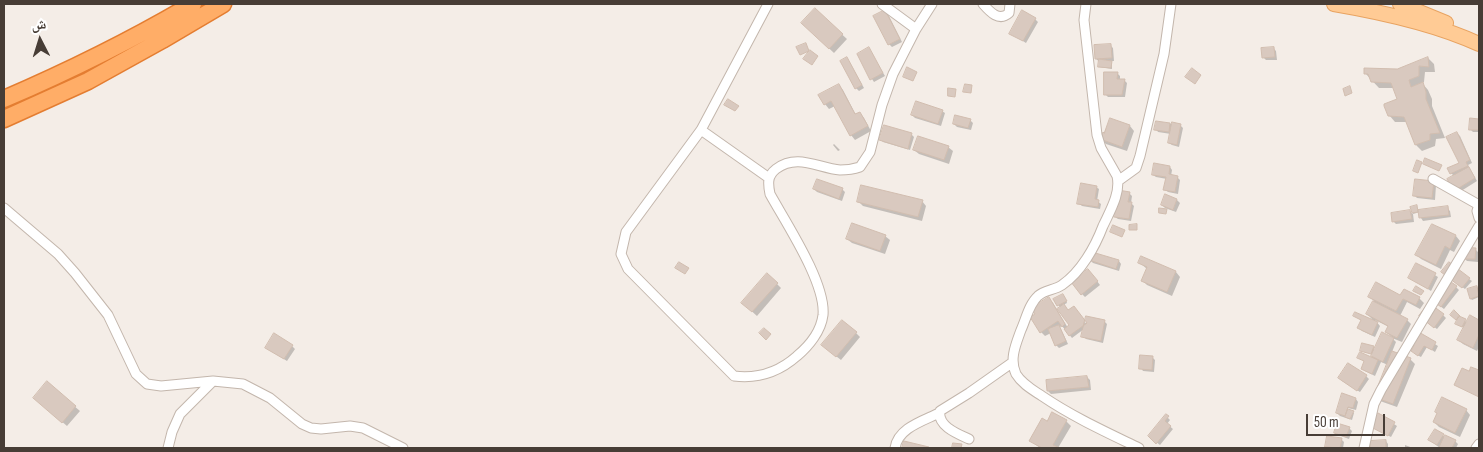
<!DOCTYPE html>
<meta charset="utf-8">
<style>
body{margin:0}
#map{position:relative;width:1483px;height:452px;overflow:hidden;background:#f4ede7;font-family:"Sofia Sans Condensed","Noto Naskh Arabic",sans-serif}
canvas{display:block}
.frame{position:absolute;inset:0;border:5px solid #473d36;pointer-events:none}
.north{position:absolute;left:15px;top:15px;width:50px;height:50px;-webkit-text-stroke:4px #fff;paint-order:stroke;rotate:355deg;font-size:14px;font-weight:700;line-height:20px;text-align:center;color:#473d36}
.north::after{content:'';display:block;margin:auto;width:18px;height:22px;background:#473d36;clip-path:polygon(50% 0,100% 100%,50% 72%,0 100%)}
.scale{position:absolute;left:1306px;top:414px;width:79px;height:22px;box-sizing:border-box;border:2px solid #473d36;border-top:0;padding-left:6px;font-size:15px;line-height:18px;white-space:nowrap;color:#473d36;-webkit-text-stroke:4px #fff;paint-order:stroke}
</style>
<div id="map">
<canvas width="1483" height="452"></canvas>
<div class="frame"></div>
<div class="north">ش</div>
<div class="scale">50 m</div>
</div>
<script>
const ctx = document.querySelector('canvas').getContext('2d');
ctx.lineJoin = 'round';
function fill(path, color) {
  ctx.fillStyle = color;
  ctx.fill(path, 'evenodd');
}
function trace(path, color, width, dash) {
  ctx.strokeStyle = color;
  ctx.lineWidth = width;
  ctx.lineCap = dash ? 'butt' : 'round';
  ctx.setLineDash(dash || []);
  ctx.stroke(path);
}
const shadow = new Path2D(`
 M815,10L847,39L834,53L802,23Z
 M885,12L888,14L902,42L892,47L889,44Z
 M1035,19L1038,22L1026,43L1010,33Z
 M1110,45L1113,48L1114,61H1110L1112,63V69L1100,67V62L1096,59Z
 M869,49L885,76L874,82L872,79Z
 M1274,49L1276,51L1277,60H1266L1263,57Z
 M1428,58L1434,64L1435,72H1425L1424,82L1422,83L1428,90L1432,99V106L1445,138L1436,139L1435,146L1422,151L1416,145L1407,122H1395L1389,115L1398,100L1394,88H1379L1365,73L1397,70Z
 M849,61L864,88L859,91L856,88Z
 M1117,73L1120,76V80H1124L1127,83L1125,97H1108L1105,94Z
 M839,85L843,90L856,115L860,113L864,118L871,131L855,140L851,135L835,106L829,109L825,104Z
 M942,111L945,113L941,126L915,118L912,115Z
 M1111,119L1130,126L1134,131L1127,151L1106,144L1101,139L1105,135Z
 M970,120L973,123L971,130L957,127L954,124Z
 M1471,120H1479V132H1473L1470,129Z
 M1157,122L1180,125L1183,128L1179,147L1172,145L1169,143L1171,134L1158,132L1156,129Z
 M1457,133L1460,136L1472,163L1468,165L1477,181L1458,193L1454,176L1451,173L1461,163Z
 M912,135L914,137L910,150L883,142L881,140Z
 M834,144L840,150L838,151L833,145Z
 M948,147L953,151L949,164L919,154L914,150Z
 M1170,167L1172,170L1171,176L1177,177L1180,180L1178,194L1168,192L1165,189L1167,179L1156,177L1153,175Z
 M1416,180L1436,185L1435,200L1417,198L1414,195Z
 M1096,187L1099,189L1097,201L1101,204L1100,209L1082,206L1079,203Z
 M814,189H842L845,192L842,201L817,192Z
 M1129,193L1132,196L1131,203L1134,206L1131,221L1118,219L1115,217Z
 M1166,195L1177,200L1180,203L1176,212L1165,208L1162,205Z
 M858,201H922L926,206L922,221L863,206Z
 M1412,208H1417L1418,211L1447,208L1450,211L1451,217L1423,221L1421,218L1420,212L1413,214Z
 M1410,212L1413,214L1414,222L1396,224L1393,221Z
 M1432,226L1456,236L1460,241L1454,252L1450,250L1441,269L1421,259L1417,255Z
 M885,236L890,240L885,254L852,243L847,239Z
 M1475,249L1478,252V262L1467,261L1464,258Z
 M1142,258L1176,272L1180,277L1172,296L1147,285L1142,280L1147,269L1140,263Z
 M1090,260L1119,261L1121,264L1119,271L1093,263Z
 M1417,264L1438,277L1431,291L1410,278Z
 M1091,273L1100,285L1085,297L1082,294Z
 M1446,275L1469,279L1472,281L1465,289Z
 M777,284L781,288L757,316L747,307Z
 M1456,287L1459,290L1444,309L1437,304Z
 M1477,287L1479,292V297L1472,300L1471,299Z
 M1064,296L1067,303L1063,305L1068,311L1086,323L1104,321L1107,324L1103,343L1086,339L1083,336L1084,329L1072,338L1062,326L1060,327L1068,344L1059,348L1056,345L1051,333L1045,336L1041,332L1037,314L1049,299L1053,303L1068,328L1071,326L1055,299Z
 M1369,296L1419,298L1424,303L1420,309L1407,302L1400,316L1407,320L1411,324L1402,342L1392,338L1396,342L1392,352L1410,359L1415,364L1397,407L1380,401L1388,365L1381,362L1375,376L1365,371L1362,368L1365,362L1359,358H1371L1373,355L1362,351L1373,347L1375,350L1393,338L1386,332L1389,327L1375,320L1380,326L1375,337L1362,331L1359,328L1362,321L1355,316L1375,322L1367,314L1374,301Z
 M1443,315L1446,318L1437,329L1423,319Z
 M1452,315L1467,322L1470,317L1479,321V347L1477,351L1463,344L1458,339L1464,328L1458,325V321Z
 M856,333L860,337L841,360L827,349Z
 M1417,333L1438,346L1435,352L1427,347L1421,357L1415,354Z
 M292,346L295,349L287,361L269,350Z
 M1152,357L1155,360L1154,372L1143,371L1141,368Z
 M1366,376L1369,379L1360,392L1342,381Z
 M1087,377L1090,380L1091,390L1051,394L1048,391Z
 M47,383L80,411L67,426L39,402Z
 M1356,399L1358,402L1356,410L1348,408V410L1354,413L1352,420L1340,416L1337,413Z
 M1466,410L1470,415L1460,437L1439,427L1434,422Z
 M1052,414L1066,421L1071,426L1058,448H1040L1031,441L1047,422Z
 M1378,414L1397,426L1391,437L1375,429Z
 M1166,416L1170,420L1167,424L1173,429L1160,445L1152,439Z
 M1349,428L1352,431L1349,439L1338,435L1335,432Z
 M1435,430L1445,437L1455,441L1458,444L1456,448H1440L1432,442L1429,440Z
 M1341,439L1344,442L1343,448H1328L1326,447Z
 M1386,441L1388,444V448H1371V442Z
 M1405,445L1413,448H1405Z`);
const building = new Path2D(`
 M815,8L843,34L829,49L801,23Z
 M885,10L900,39L888,45L873,16Z
 M1022,10L1036,18L1023,41L1009,34Z
 M806,43L809,51L800,55L796,47Z
 M1111,44L1112,58L1095,59L1094,45Z
 M869,47L883,73L870,80L857,54Z
 M1274,47L1275,57L1262,58L1261,48Z
 M810,50L818,56L812,65L803,59Z
 M847,57L862,85L855,89L840,61Z
 M1428,57L1429,67L1419,66V76L1409,80L1411,87L1423,82L1426,92V99L1440,133L1430,134V140L1415,145L1404,117L1388,116L1384,106V104L1397,99L1391,83L1371,82L1368,74H1364V68L1397,69Z
 M1099,59L1112,61L1111,68L1098,67Z
 M907,67L917,72L913,81L903,77Z
 M1192,68L1201,75L1195,84L1185,77Z
 M1104,72H1118L1117,79H1125L1122,95H1104Z
 M839,84L855,114L860,112L868,126L850,136L831,101L824,105L818,95Z
 M965,84L972,85L971,93L963,92Z
 M1350,86L1352,93L1345,96L1343,89Z
 M948,88L956,89L955,97L948,96Z
 M728,99L739,106L735,111L724,105Z
 M916,101L943,110L938,124L911,115Z
 M955,115L971,119L968,128L953,124Z
 M1110,118L1130,125L1122,147L1100,139L1103,132L1104,133Z
 M1470,118L1479,119V130H1469Z
 M1156,121L1170,123L1169,132L1154,130Z
 M1172,122L1181,124L1177,145L1168,143Z
 M884,125L912,133L908,149L879,140Z
 M1457,132L1470,160L1466,162L1468,166L1450,174L1447,168L1459,163L1446,137Z
 M918,136L949,146L944,160L913,150Z
 M1425,158L1442,165L1439,171L1423,164Z
 M1417,160L1422,162L1418,173L1413,171Z
 M1154,163L1170,166L1169,174L1178,176L1175,192L1163,190L1166,177L1152,175Z
 M1469,167L1475,178L1454,191L1447,179Z
 M817,179L843,188L839,199L813,189Z
 M1415,179L1434,181L1432,198L1413,196Z
 M1081,183L1097,186L1095,199L1099,200L1098,207L1077,204Z
 M861,185L923,200L918,217L857,202Z
 M1118,190L1130,192L1128,202H1132L1129,219L1114,217Z
 M1165,194L1177,199L1173,210L1161,205Z
 M1417,205L1418,212L1412,213L1410,207Z
 M1448,206L1449,215L1419,218L1418,210Z
 M1159,208L1167,209L1166,214L1159,213Z
 M1410,210L1412,219L1392,222L1391,213Z
 M852,223L886,235L880,251L846,239Z
 M1137,224V230H1129V225Z
 M1432,224L1456,235L1450,249L1445,246L1436,265L1415,255Z
 M1113,225L1125,230L1122,237L1110,232Z
 M1463,247L1476,248L1475,259H1463Z
 M1092,252L1119,260L1116,269L1089,260Z
 M1141,256L1176,271L1167,292L1141,281L1147,267L1138,263Z
 M679,262L689,268L685,274L675,268Z
 M1449,262L1470,278L1462,288L1441,272Z
 M1416,263L1436,273L1428,289L1408,278Z
 M1088,269L1098,281L1081,295L1071,282Z
 M767,273L778,283L752,312L741,303Z
 M1445,278L1457,286L1441,307L1433,301L1438,294L1435,291Z
 M1376,282L1400,295L1404,289L1420,297L1416,305L1403,299L1396,311L1368,297Z
 M1416,286L1424,291L1421,295L1413,291Z
 M1477,286L1479,296L1470,299L1467,289Z
 M1063,294L1067,301L1057,306L1053,299Z
 M1049,297L1065,324L1062,327L1058,321L1040,333L1030,317L1035,314L1031,308Z
 M1373,301L1408,319L1397,338L1385,332L1388,326L1366,314Z
 M1429,303L1444,314L1434,328L1419,316Z
 M1064,304L1068,310L1074,306L1087,323L1069,336L1064,329L1069,325L1057,309Z
 M1454,310L1460,316L1456,320L1450,315Z
 M1355,312L1378,322L1372,335L1357,328L1361,320L1353,316Z
 M1470,315L1479,320V335L1473,348L1457,340Z
 M1086,316L1105,320L1101,341L1081,337Z
 M1459,316L1466,319L1462,327L1455,324Z
 M842,320L857,332L836,357L821,345Z
 M1059,325L1066,341L1055,346L1048,329Z
 M764,328L771,334L766,340L759,333Z
 M1417,331L1436,342L1432,350L1424,346L1418,356L1411,351L1414,345L1410,342Z
 M1382,332L1394,338L1383,362L1371,356Z
 M274,333L293,345L284,359L265,348Z
 M1362,343L1374,346L1371,354L1360,351Z
 M1392,351L1411,358L1393,404L1374,397Z
 M1360,352L1378,360L1372,374L1361,369L1364,361L1357,358Z
 M1140,355L1153,356L1152,370L1139,369Z
 M1348,363L1367,375L1357,391L1338,378Z
 M1471,367L1479,370V397L1454,385L1462,368L1469,371Z
 M1087,376L1089,387L1047,391L1046,380Z
 M47,381L76,406L62,423L33,398Z
 M1342,393L1356,398L1353,408L1348,407L1345,416L1336,413Z
 M1442,397L1467,409L1455,433L1433,422L1437,413L1435,412Z
 M1348,409L1354,411L1350,419L1345,417Z
 M1052,412L1067,420L1053,445L1060,448H1042L1029,441L1042,418L1047,421Z
 M1378,413L1395,422L1388,436L1371,427Z
 M1166,414L1169,416L1165,421L1171,426L1156,444L1148,436Z
 M1337,423L1350,427L1346,437L1334,433Z
 M1435,429L1444,434L1437,445L1428,440Z
 M1445,435L1456,440L1452,448H1439Z
 M1327,436L1342,438L1340,448L1325,447Z
 M1386,440V448H1370V441Z
 M904,441L929,447V448H902Z
 M953,443L962,444L961,448H952Z`);
const street = new Path2D(`
 M768,4L701,130L626,232L621,254L628,269L734,376C758,379 779,372 797,356C809,346 821,331 823,315C826,283 786,223 770,194C768,184 767,176 776,169C797,153 818,168 840,170C847,170 854,169 860,167L870,152L882,105L893,74L916,29L932,4
 M882,4L916,29
 M983,4C990,12 999,22 1009,13L1010,4
 M1086,4L1084,20L1097,135L1101,148L1117,176C1121,193 1110,211 1103,226C1095,247 1081,272 1062,285C1055,290 1044,290 1038,296C1029,304 1026,319 1021,330C1016,344 1009,359 1016,374C1022,384 1033,390 1042,396C1073,417 1106,432 1139,448
 M701,130L769,178
 M1433,179L1479,205
 M1118,181L1136,168L1140,156L1164,54L1171,4
 M1479,205L1477,211L1479,218
 M4,208L58,254L75,273L108,315L136,374L147,384L161,386L213,381L243,384L270,398L302,424L311,428L321,429L350,426L363,428L403,448
 M969,439C958,434 937,426 940,411L969,393L1013,362
 M168,448L172,432L180,414L213,381
 M895,448C898,428 923,421 939,413
 M1364,448L1374,404L1381,390L1479,226
 M1476,448L1479,444`);
const primary = new Path2D(`
 M1334,4C1381,12 1436,24 1479,44
 M1400,4L1446,23`);
const highway = new Path2D(`
 M4,99C69,71 132,40 193,4
 M4,119L88,81L162,40L223,4`);
fill(shadow, '#0003');
fill(building, '#d9c9bf');
trace(building, '#d1bdaf', 1);
trace(street, '#c3b6ac', 11);
trace(primary, '#e8a361', 16);
trace(highway, '#e47d31', 19);
trace(street, '#fff', 9);
trace(primary, '#ffcb95', 14);
trace(highway, '#ffad67', 16);
</script>
